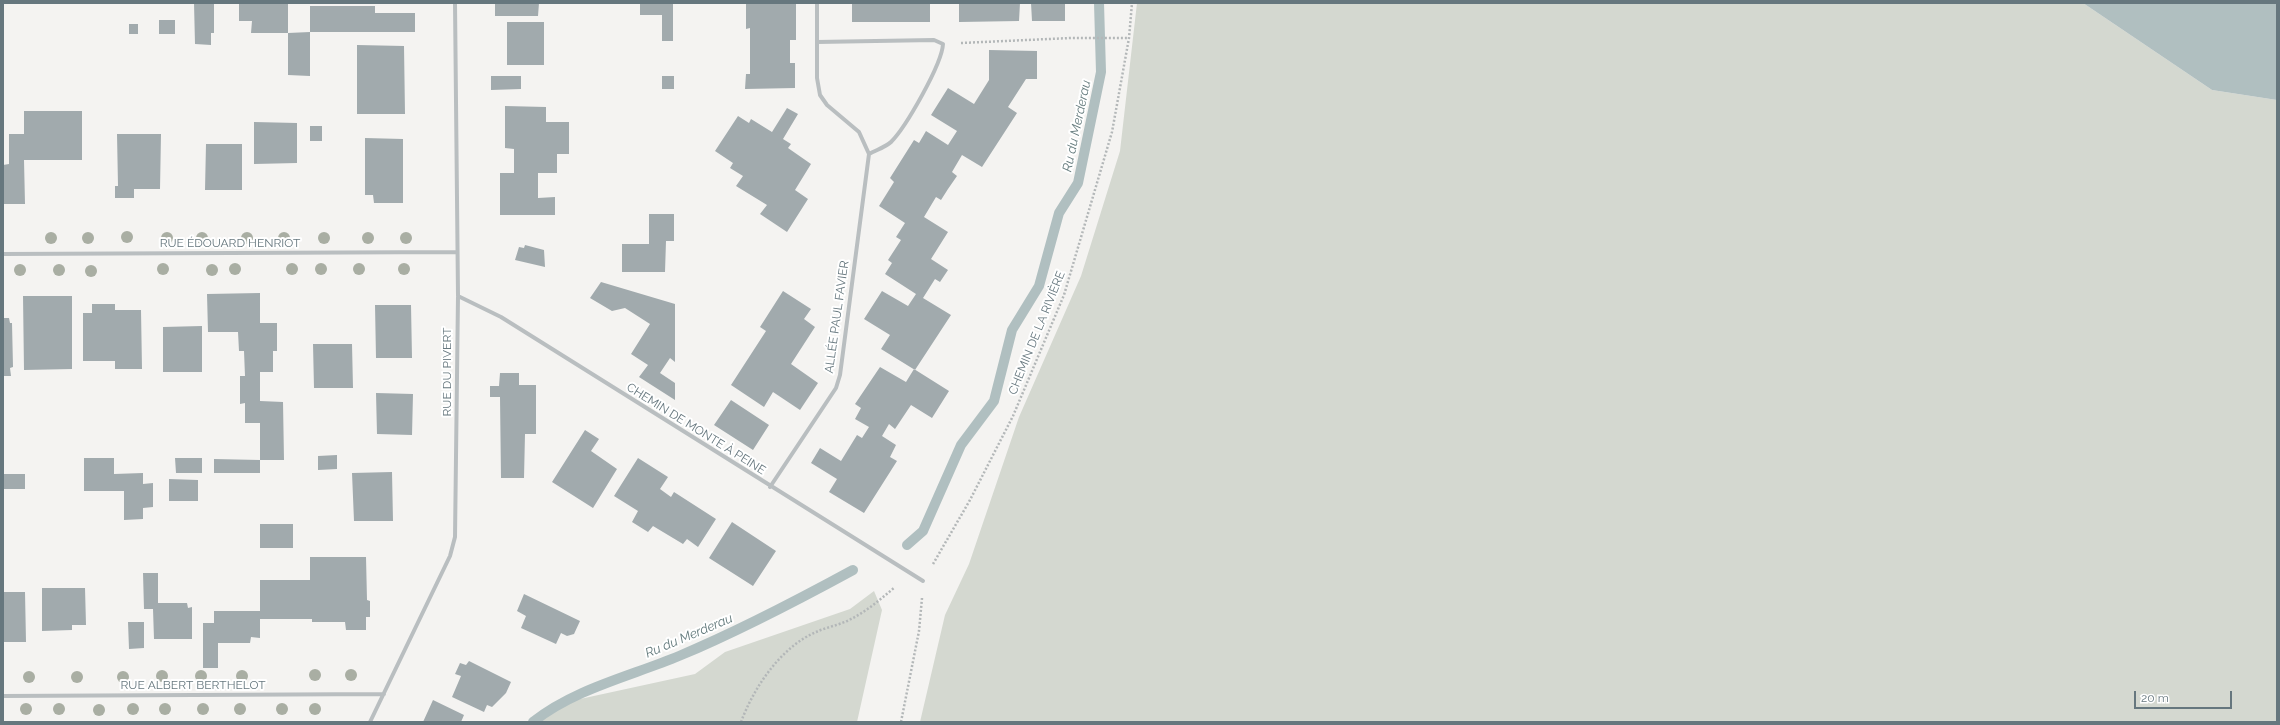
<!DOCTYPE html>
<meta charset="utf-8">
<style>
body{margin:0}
#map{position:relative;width:2280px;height:725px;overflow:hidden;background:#f4f3f1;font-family:Raleway,sans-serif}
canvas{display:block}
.frame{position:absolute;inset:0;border:4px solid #66777e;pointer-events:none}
.scale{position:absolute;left:2134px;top:691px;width:98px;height:18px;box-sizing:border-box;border:2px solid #66777e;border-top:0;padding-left:5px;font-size:12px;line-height:14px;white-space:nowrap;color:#66777e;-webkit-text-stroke:3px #fff;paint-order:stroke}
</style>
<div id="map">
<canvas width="2280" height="725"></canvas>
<div class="frame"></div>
<div class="scale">20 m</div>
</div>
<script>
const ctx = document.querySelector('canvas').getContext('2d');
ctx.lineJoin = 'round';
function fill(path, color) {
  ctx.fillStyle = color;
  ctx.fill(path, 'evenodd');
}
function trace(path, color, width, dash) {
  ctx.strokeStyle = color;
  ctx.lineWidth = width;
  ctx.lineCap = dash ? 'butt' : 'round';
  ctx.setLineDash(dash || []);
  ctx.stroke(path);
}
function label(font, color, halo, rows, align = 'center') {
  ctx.font = font + ' Raleway,sans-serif';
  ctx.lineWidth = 4;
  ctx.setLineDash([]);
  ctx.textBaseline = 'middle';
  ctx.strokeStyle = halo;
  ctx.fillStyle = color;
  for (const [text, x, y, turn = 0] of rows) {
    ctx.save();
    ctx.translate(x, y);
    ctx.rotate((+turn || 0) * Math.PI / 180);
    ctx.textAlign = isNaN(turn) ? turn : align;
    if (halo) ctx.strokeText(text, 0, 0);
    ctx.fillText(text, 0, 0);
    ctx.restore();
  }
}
const green = new Path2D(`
 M1137,3H2083L2212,90L2277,100V722H920L945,615L969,564L1019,417L1081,276L1120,151Z
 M874,591L882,610L857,722H537L557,704L695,674L725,652L850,609Z`);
const water = new Path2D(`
 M2083,3H2277V100L2212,90Z`);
const stream = new Path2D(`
 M907,545L923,531L961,445L994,401L1012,330L1039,286L1059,213L1078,183L1101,72L1099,3
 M533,722C574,689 631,676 679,656C739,631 796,601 853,570`);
const building = new Path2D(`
 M194,3H214V33H211V45L195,44Z
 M239,3H288V33L310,32V6H375V13H415V32H310V76L288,75V33H251L252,21H239Z
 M495,3H539L538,16H495Z
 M640,3H673V41H662V15H640Z
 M746,3H796V40H790V63H795V88L745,89L746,74H750V28L746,29Z
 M852,3H930V22H852Z
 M959,3H1020L1019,21L959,22Z
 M1031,3H1065V21H1032Z
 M159,20H175V34H159Z
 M507,22H544V65H507Z
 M129,24H138V34H129Z
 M357,45L404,46L405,114H357Z
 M989,50L1037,51V79H1026L1008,107L1017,113L982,167L962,155L952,172L957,176L948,189L941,200L936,197L924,217L948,232L931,259L948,270L940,282L935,279L923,298L951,315L915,370L881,349L890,335L864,319L882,291L908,306L916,294L885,274L892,263L888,260L901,240L896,237L905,223L879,206L894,182L890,178L914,140L919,143L926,131L948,145L957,131L931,115L948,88L974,104L989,80Z
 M491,76H521V89L491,90Z
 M662,76H674V89H662Z
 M505,106L546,107V122H569V154H557V173H538V198L555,197V215H500V173H514V149L505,148Z
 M787,108L798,114L783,139L791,144L788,148L811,164L795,190L808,199L787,232L760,214L767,205L736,186L743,176L730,168L733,163L715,151L738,116L749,123L751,119L772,132Z
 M24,111H82V160H24L25,204H3V165L9,164V134H24Z
 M254,122L297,123V163L254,164Z
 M310,126H322V141H310Z
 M117,134H161L160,189H134V198H115V186H118Z
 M365,138L403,139V203H374L373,195H365Z
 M206,144H242V190H205Z
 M649,214H674V241H666L665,272H622V244H649Z
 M525,245L544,250L545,267L515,260L519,247L524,248Z
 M601,282L675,304V362L670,358L660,373L675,383V400L639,377L648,365L631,354L650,324L625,308L612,311L590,298Z
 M783,291L811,309L804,319L815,327L791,364L818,383L800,410L773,392L764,407L731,385L766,331L760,327Z
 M260,293V323H277V351H273V372H260V401L283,402L284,460H260V423H245V403L240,404V376H245L244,351H239L238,332H208L207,294Z
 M23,296H72V369L24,370Z
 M92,304H115V310H141L142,369H115V361H83V313H92Z
 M375,305H411L412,358H376Z
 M3,318H9L10,323H12L13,367L10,368L11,376H3Z
 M202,326V372H163V327Z
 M313,344H352L353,388H314Z
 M880,367L906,382L914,369L949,391L932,418L911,405L895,429L889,424L882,436L896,445L890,457L897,461L864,513L829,492L837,479L811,463L820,448L841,461L857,435L862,438L869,427L855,419L861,408L855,404Z
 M500,373H519V385H536V434H525L524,478H501L500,397H490V386H499Z
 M376,393L413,394L412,435L377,434Z
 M731,400L769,425L753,450L714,425Z
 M585,430L599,439L591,451L617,469L593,508L552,482Z
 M337,455V469L318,470V456Z
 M84,458H114V474L143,473V484L153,483V507L143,508V519L124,520V491H84Z
 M175,458H202V473H176Z
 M638,458L668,477L660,489L671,497L674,492L716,519L698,547L687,539L683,544L653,526L648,532L632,522L638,511L614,496Z
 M214,459L260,460V473H214Z
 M392,472L393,521H354L352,473Z
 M3,474H25V489H3Z
 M169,479L198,480V501H169Z
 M732,522L776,551L753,586L709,558Z
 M260,524H293V548H260Z
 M310,557H366L367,600L370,601V617H366V630H346L345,622H312V619H260V638L251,637L250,643H218V668H203V623H214V611H260V580H310Z
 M143,573H158V603H187L188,608L192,607V639H154L153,609H144Z
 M42,588H85L86,625H72V630L42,631Z
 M3,592H25L26,642H3Z
 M524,594L580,621L574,634L567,636L561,633L556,644L521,628L526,616L517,611Z
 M128,622H144V648L129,649Z
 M469,661L511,682L506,693L492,707L487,705L484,712L452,697L461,676L455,674L460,663L466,665Z
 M433,700L464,715L461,722H423Z`);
const path = new Path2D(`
 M961,43L1071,38H1129
 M933,564L970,500L1013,416L1064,295L1112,132L1129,38L1132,3
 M741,722C754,687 781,647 816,632C827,627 840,625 851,619C867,611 881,599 895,587
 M901,722L919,631L922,598`);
const street = new Path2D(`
 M817,42L934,40L943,44C942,64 906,127 891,142C886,147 876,150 869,154
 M3,254L457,252
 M458,296L501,317L923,581
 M770,487L836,388L840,375L869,154L859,132L827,105L820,95L817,78V3
 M3,696L384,694
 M370,722L450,556L455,537L458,296L455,3`);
const trees = [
 [127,237],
 [51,238],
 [88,238],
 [167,238],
 [202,238],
 [247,238],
 [284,238],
 [324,238],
 [368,238],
 [406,238],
 [163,269],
 [235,269],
 [292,269],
 [321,269],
 [359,269],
 [404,269],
 [20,270],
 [59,270],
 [212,270],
 [91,271],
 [315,675],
 [351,675],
 [162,676],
 [201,676],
 [242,676],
 [29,677],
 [77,677],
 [123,677],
 [26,709],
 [59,709],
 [133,709],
 [165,709],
 [203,709],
 [240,709],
 [282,709],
 [315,709],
 [99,710]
];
const streetNames = [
 ["RUE ÉDOUARD HENRIOT",230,243],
 ["ALLÉE PAUL FAVIER",837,317,-82],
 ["CHEMIN DE LA RIVIÈRE",1037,333,-68],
 ["RUE DU PIVERT",447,372,-90],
 ["CHEMIN DE MONTE À PEINE",696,429,32],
 ["RUE ALBERT BERTHELOT",193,685]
];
const waterNames = [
 ["Ru du Merderau",1077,126,-78],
 ["Ru du Merderau",689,636,-23]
];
fill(green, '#d4d8d0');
fill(water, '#b0bfc0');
trace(stream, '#b0bfc0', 10);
fill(building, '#a1aaad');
trace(path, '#b3b7b8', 2.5, [2, 2]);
trace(street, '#b9bec0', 4);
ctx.fillStyle = '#a9aea3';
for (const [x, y] of trees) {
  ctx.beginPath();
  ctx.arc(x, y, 6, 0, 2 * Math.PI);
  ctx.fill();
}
label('12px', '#66777e', '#fff', streetNames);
label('italic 13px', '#62797b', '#fff', waterNames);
</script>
